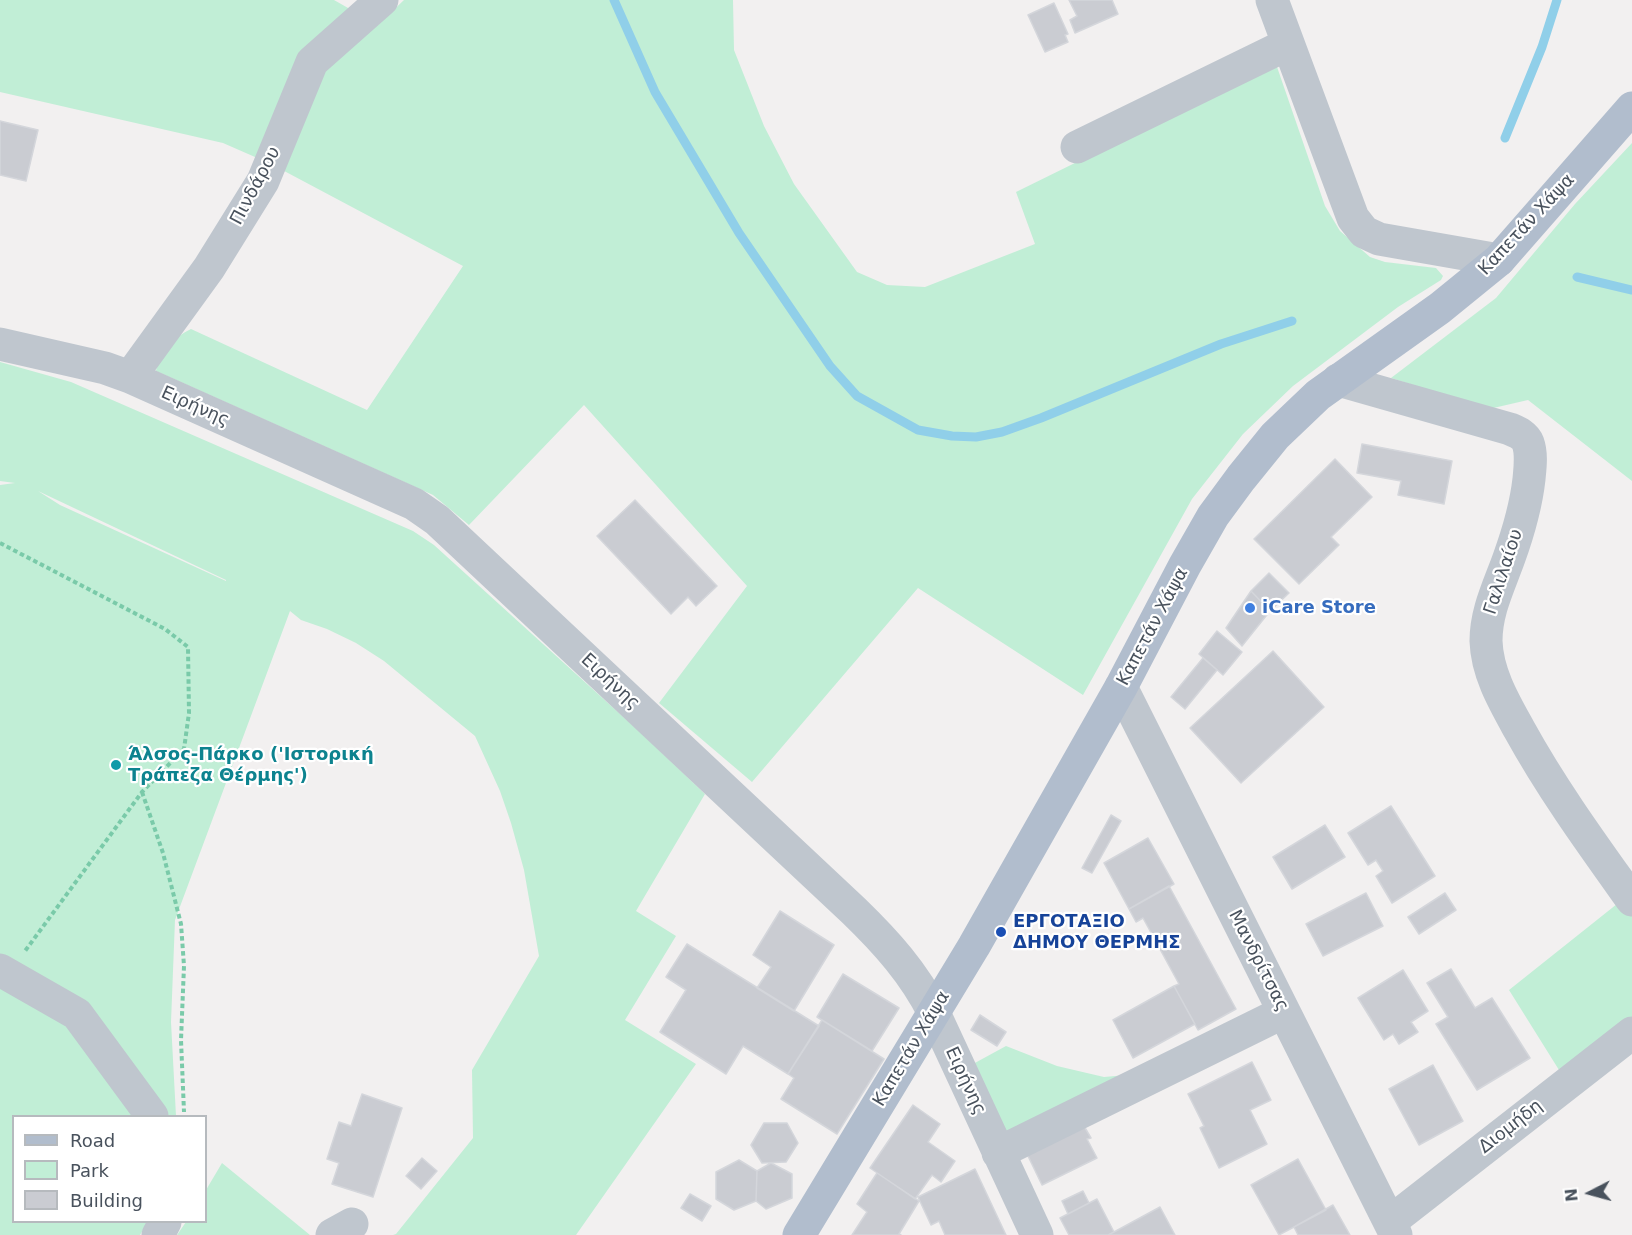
<!DOCTYPE html>
<meta charset="utf-8">
<style>
body{margin:0}
#map{position:relative;width:1632px;height:1235px;overflow:hidden;background:#f2f0f0;font-family:"DejaVu Sans",sans-serif}
canvas{display:block}
.legend{position:absolute;left:12px;top:1115px;width:195px;height:108px;box-sizing:border-box;background:#fff;border:2px solid #b6babe;margin:0;padding:8px 10px;list-style:none;font-size:18px;color:#49525d}
.legend li{display:flex;align-items:center;gap:12px;height:30px}
.legend b{width:30px;border:2px solid #b6babe}
.north{position:absolute;left:1560px;top:1163px;width:60px;height:60px;-webkit-text-stroke:4px #fff;paint-order:stroke;rotate:264deg;font-size:16px;font-weight:700;line-height:24px;text-align:center;color:#49525d}
.north::after{content:'';display:block;margin:auto;width:21px;height:27px;background:#49525d;clip-path:polygon(50% 0,100% 100%,50% 72%,0 100%)}
</style>
<div id="map">
<canvas width="1632" height="1235"></canvas>
<ul class="legend">
<li><b style="height:8px;background:#b1bdcd"></b>Road</li>
<li><b style="height:16px;background:#c1eed6"></b>Park</li>
<li><b style="height:16px;background:#caccd2"></b>Building</li>
</ul>
<div class="north">N</div>
</div>
<script>
const ctx = document.querySelector('canvas').getContext('2d');
ctx.lineJoin = 'round';
function fill(path, color) {
  ctx.fillStyle = color;
  ctx.fill(path, 'evenodd');
}
function trace(path, color, width, dash) {
  ctx.strokeStyle = color;
  ctx.lineWidth = width;
  ctx.lineCap = dash ? 'butt' : 'round';
  ctx.setLineDash(dash || []);
  ctx.stroke(path);
}
function label(font, color, halo, rows, align = 'center') {
  ctx.font = font + ' "DejaVu Sans",sans-serif';
  ctx.lineWidth = 4.5;
  ctx.setLineDash([]);
  ctx.textBaseline = 'middle';
  ctx.strokeStyle = halo;
  ctx.fillStyle = color;
  for (const [text, x, y, turn = 0] of rows) {
    ctx.save();
    ctx.translate(x, y);
    ctx.rotate((+turn || 0) * Math.PI / 180);
    ctx.textAlign = isNaN(turn) ? turn : align;
    if (halo) ctx.strokeText(text, 0, 0);
    ctx.fillText(text, 0, 0);
    ctx.restore();
  }
}
const green = new Path2D(`
 M0,0H334L378,25L404,0H733L734,50L764,126L794,184L857,272L887,285L925,287L1035,244L1016,192L1276,64L1325,206L1340,231L1370,257L1385,262L1436,268L1443,276L1441,280L1398,307L1293,386L1243,434L1192,499L1083,695L918,588L752,782L659,703L747,586L584,405L469,525L433,495L156,371C160,351 173,338 191,329L367,410L463,266L271,164L223,143L0,92Z
 M1632,143V481L1528,400L1489,409L1391,378L1496,298L1575,204Z
 M0,362L71,382L413,531L434,545L641,733L705,794L636,911L676,936L625,1020L696,1064L576,1235H393L396,1234L473,1138L472,1070L539,956L524,870L511,823L500,791L475,736L384,661L356,643L327,629L301,620L290,611L175,920L171,1022L176,1116H14V1222H148L140,1235H0V485L15,483L0,481ZM38,491L226,580V581L60,505Z
 M1622,900L1632,913V1020L1559,1070L1509,990Z
 M1006,1046L1057,1066L1104,1077L1138,1074L1001,1134L973,1064Z
 M222,1163L310,1235H177L186,1222H206V1190Z`);
const stream = new Path2D(`
 M614,0L655,92L739,233L830,366L857,396L918,430L952,436L976,437L1002,432L1041,418L1221,344L1292,321
 M1505,138L1542,47L1557,0
 M1577,277L1632,290`);
const building = new Path2D(`
 M1069,0H1112L1118,14L1075,33L1070,20L1077,16Z
 M1054,3L1068,34L1065,35L1068,42L1045,52L1028,15Z
 M0,121L38,130L26,181L0,175Z
 M1362,444L1452,461L1444,504L1398,495L1401,481L1357,473Z
 M1335,459L1372,497L1331,537L1339,545L1299,584L1254,539Z
 M635,500L717,586L696,606L688,597L671,614L597,536Z
 M1269,573L1289,593L1270,611L1251,591Z
 M1251,591L1270,611L1242,646L1226,628Z
 M1217,631L1242,652L1223,675L1199,654Z
 M1273,651L1324,707L1241,783L1190,728Z
 M1203,658L1217,670L1185,709L1171,697Z
 M1391,806L1435,876L1392,903L1376,876L1383,871L1376,860L1368,865L1348,833Z
 M1111,815L1121,821L1092,873L1082,868Z
 M1325,825L1345,857L1292,889L1273,857Z
 M1148,838L1174,884L1129,909L1104,863Z
 M1169,886L1236,1009L1198,1030L1174,986L1179,984L1143,918L1136,922L1129,909Z
 M1366,893L1383,926L1323,956L1306,924Z
 M1445,893L1456,910L1419,934L1408,917Z
 M780,911L834,945L794,1011L757,988L771,967L753,955Z
 M687,944L819,1026L788,1074L743,1046L726,1074L660,1032L686,990L666,977Z
 M1451,969L1475,1008L1492,998L1530,1058L1477,1090L1436,1024L1448,1017L1427,983Z
 M1403,970L1428,1011L1411,1022L1418,1032L1399,1044L1393,1034L1384,1040L1358,998Z
 M843,974L899,1008L872,1051L817,1017Z
 M1174,986L1195,1024L1133,1058L1113,1020Z
 M980,1015L1006,1032L997,1046L971,1030Z
 M822,1020L884,1059L837,1134L781,1099L794,1078L788,1074Z
 M1252,1062L1271,1100L1250,1110L1267,1144L1219,1168L1200,1128L1204,1126L1188,1094Z
 M1433,1065L1463,1121L1419,1145L1389,1089Z
 M362,1094L402,1108L373,1197L332,1184L339,1163L327,1159L339,1122L351,1126Z
 M913,1105L940,1124L928,1142L955,1161L941,1182L932,1175L915,1199L870,1168Z
 M764,1123H787L798,1143L786,1162L762,1163L751,1145Z
 M1084,1126L1091,1138L1087,1139L1097,1158L1042,1185L1027,1154Z
 M422,1158L437,1171L421,1189L406,1176Z
 M1298,1159L1326,1210L1279,1235L1251,1185Z
 M739,1160L757,1171L756,1201L734,1210L716,1199V1172Z
 M771,1163L792,1174V1198L766,1209L756,1201L757,1171Z
 M975,1169L1006,1235H945L939,1221L931,1225L918,1197Z
 M877,1173L919,1201L899,1234L901,1235H852L867,1212L857,1204Z
 M1083,1191L1089,1203L1068,1214L1062,1201Z
 M690,1194L711,1206L702,1221L681,1208Z
 M1097,1199L1114,1232L1108,1235H1069L1060,1218Z
 M1333,1205L1350,1235H1298L1294,1227Z
 M1160,1207L1175,1235H1108L1114,1232Z`);
const path = new Path2D(`
 M0,543L165,629L188,647L189,713L184,749L142,792L25,951
 M142,792L163,853L181,924L184,966L181,1040L184,1112`);
const minor = new Path2D(`
 M1272,0L1353,218L1364,232L1379,239L1499,260
 M1077,147L1288,44
 M0,344L105,368L130,377L414,504L437,520L854,911C886,942 914,973 934,1013L1037,1235
 M130,377L209,268L263,181L312,62L382,0
 M1338,380L1510,429C1517,432 1525,435 1528,443C1532,454 1530,468 1529,479C1526,506 1518,533 1509,558C1499,586 1486,611 1486,641C1487,673 1504,702 1519,729C1552,789 1592,844 1632,900
 M1121,687L1396,1235
 M0,970L77,1014L152,1116
 M998,1153L1284,1012
 M1390,1222L1632,1033
 M158,1235L165,1222
 M332,1235L352,1224`);
const major = new Path2D(`
 M799,1235L974,946L1121,687L1185,565L1213,516L1241,478L1275,436L1318,395L1440,308L1499,260L1632,108`);
const markers = [
 [1250,608,6,"#3f7fe0"],
 [116,765,6,"#0f9aa8"],
 [1001,932,6,"#1a4fb4"]
];
const streetNames = [
 ["Πινδάρου",256,186,-62],
 ["Καπετάν Χάψα",1527,225,-47],
 ["Ειρήνης",195,407,24],
 ["Γαλιλαίου",1504,572,-72],
 ["Καπετάν Χάψα",1153,627,-62],
 ["Ειρήνης",610,682,43],
 ["Μανδρίτσας",1258,961,63],
 ["Καπετάν Χάψα",912,1049,-59],
 ["Ειρήνης",965,1081,65],
 ["Διομήδη",1511,1127,-38]
];
const shopNames = [
 ["iCare Store",1262,608]
];
const cultureNames = [
 ["Άλσος-Πάρκο ('Ιστορική",128,755],
 ["Τράπεζα Θέρμης')",128,776]
];
const transitNames = [
 ["ΕΡΓΟΤΑΞΙΟ",1013,922],
 ["ΔΗΜΟΥ ΘΕΡΜΗΣ",1013,943]
];
fill(green, '#c1eed6');
trace(stream, '#90cfe9', 9);
fill(building, '#caccd2');
trace(building, '#d4d6db', 1.5);
trace(path, '#7acaa9', 4, [4.5, 3]);
trace(minor, '#bfc6ce', 33);
trace(major, '#b1bdcd', 33);
for (const [x, y, r, color] of markers) {
  const dot = new Path2D();
  dot.arc(x, y, r, 0, 2 * Math.PI);
  ctx.fillStyle = color;
  ctx.fill(dot);
  trace(dot, '#fff', 2);
}
label('18px', '#49525d', '#fff', streetNames);
label('bold 18px', '#366cbe', '#fff', shopNames, 'left');
label('bold 18px', '#0d838f', '#fff', cultureNames, 'left');
label('bold 18px', '#164399', '#fff', transitNames, 'left');
</script>
